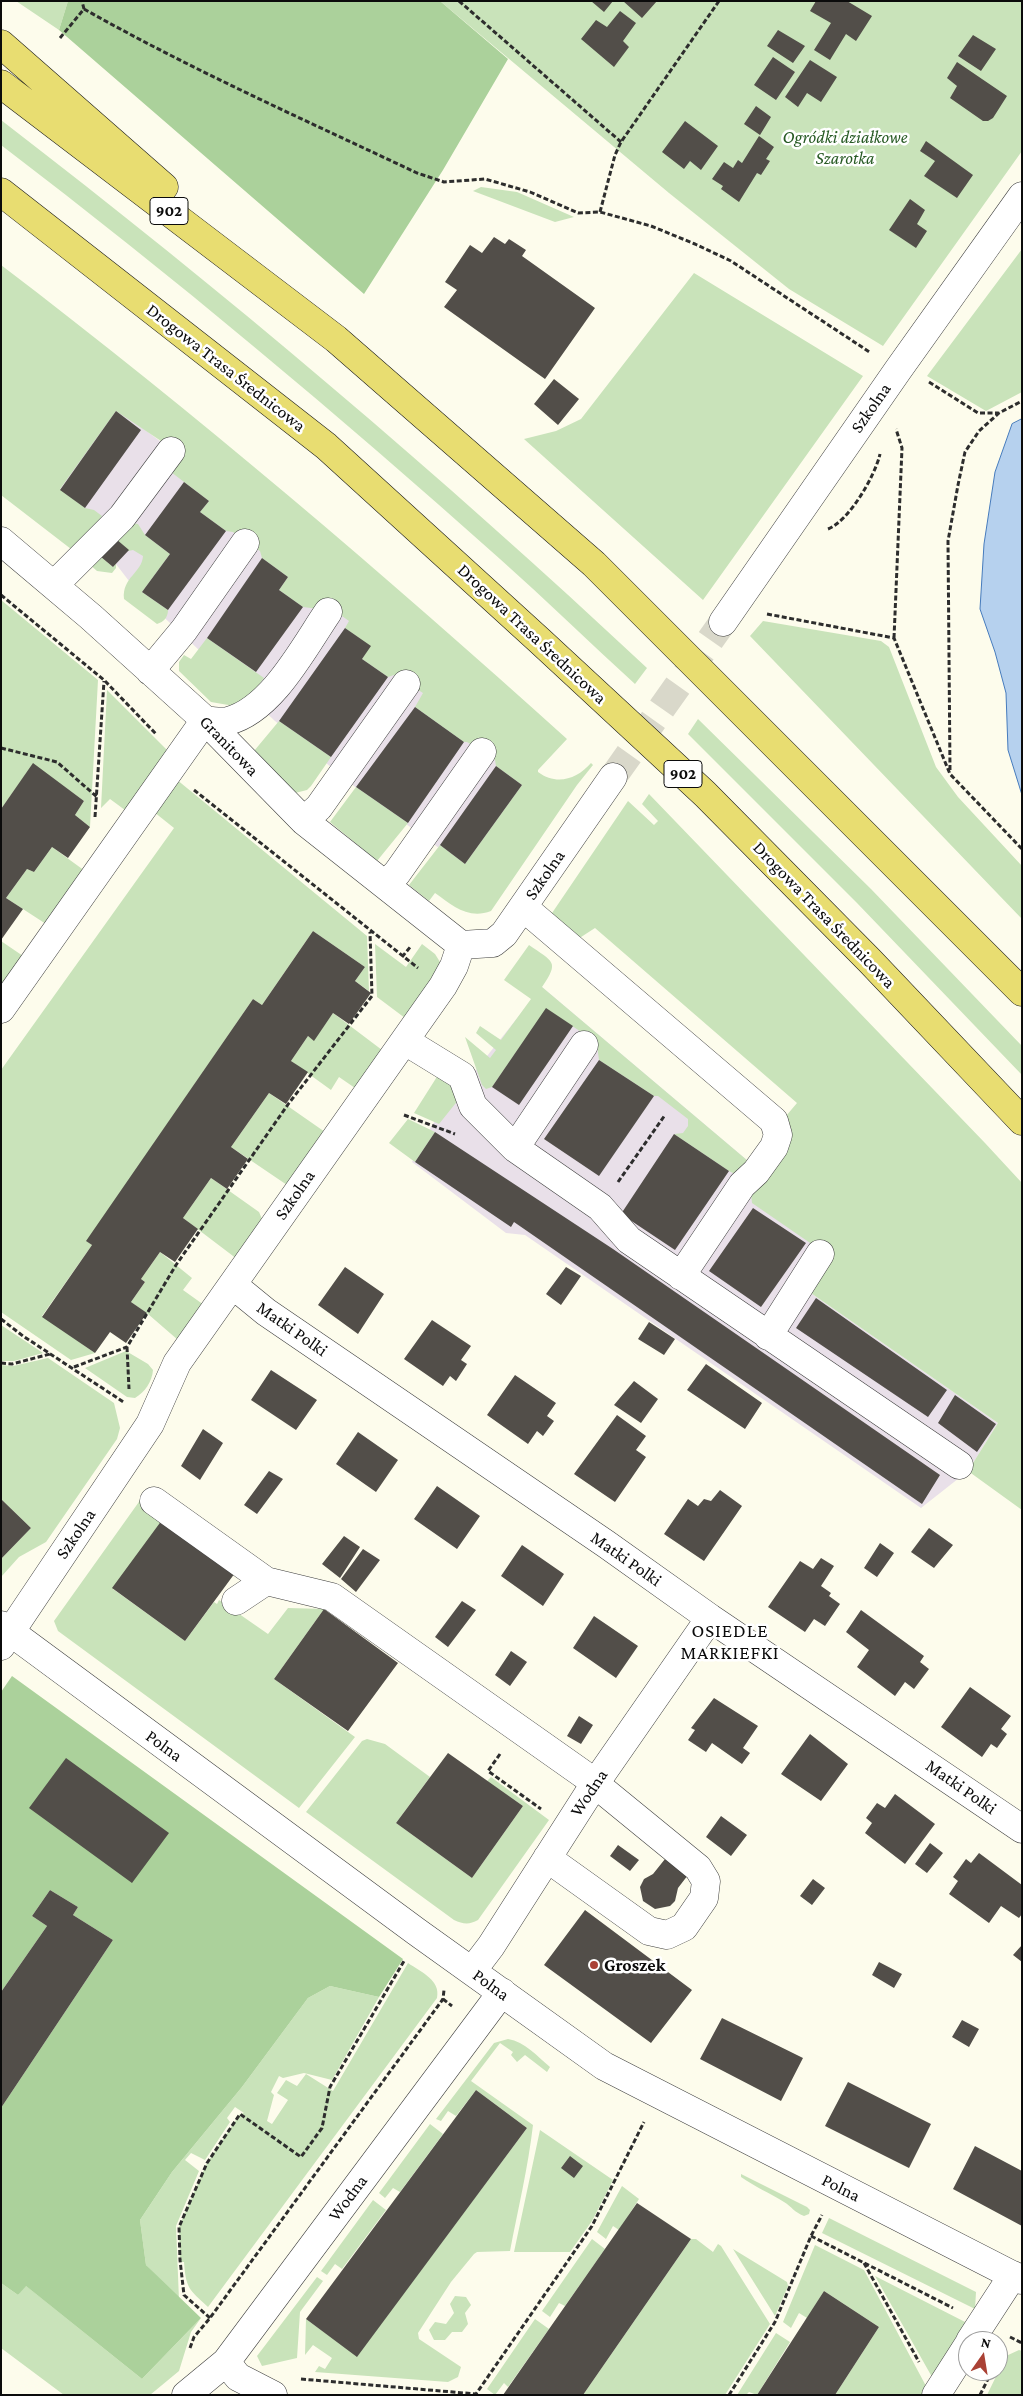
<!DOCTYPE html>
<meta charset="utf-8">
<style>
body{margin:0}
#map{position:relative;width:1023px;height:2396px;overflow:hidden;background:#fdfcec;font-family:"Crimson Pro",serif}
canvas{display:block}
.frame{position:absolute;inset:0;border:2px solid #0b0b0b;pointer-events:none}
.north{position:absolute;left:958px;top:2331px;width:50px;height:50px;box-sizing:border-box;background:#fff;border:1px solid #9d9d9d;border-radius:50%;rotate:13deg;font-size:14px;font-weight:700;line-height:20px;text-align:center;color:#0b0b0b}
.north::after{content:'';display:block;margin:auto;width:18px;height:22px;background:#aa4135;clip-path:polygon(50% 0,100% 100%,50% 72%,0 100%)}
</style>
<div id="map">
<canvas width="1023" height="2396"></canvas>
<div class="frame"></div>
<div class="north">N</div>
</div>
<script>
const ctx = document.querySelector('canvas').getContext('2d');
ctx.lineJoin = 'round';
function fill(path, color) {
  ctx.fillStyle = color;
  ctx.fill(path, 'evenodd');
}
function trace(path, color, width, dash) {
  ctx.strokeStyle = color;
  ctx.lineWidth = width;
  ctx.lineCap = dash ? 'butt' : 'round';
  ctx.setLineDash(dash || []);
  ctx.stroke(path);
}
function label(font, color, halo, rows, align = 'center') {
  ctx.font = font + ' "Crimson Pro",serif';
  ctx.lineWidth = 5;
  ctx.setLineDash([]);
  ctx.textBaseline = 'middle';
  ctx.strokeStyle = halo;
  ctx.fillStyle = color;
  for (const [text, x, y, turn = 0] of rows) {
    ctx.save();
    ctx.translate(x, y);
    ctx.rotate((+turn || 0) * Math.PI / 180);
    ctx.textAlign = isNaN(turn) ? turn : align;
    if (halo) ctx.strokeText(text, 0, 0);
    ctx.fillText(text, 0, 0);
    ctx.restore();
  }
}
const industrial = new Path2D(`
 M116,408L177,454L525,784L465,867L354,786L275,721L139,594L59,490Z
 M542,987L748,1161L829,1256L808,1291L998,1423L968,1471L921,1508L525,1235L506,1233L412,1162L432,1125Z`);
const green = new Path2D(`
 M16,1H68L59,30Z
 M440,1H1022V151L883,346L789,289L669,193Z
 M1,120C225,292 441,475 647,668L635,684C590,643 546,600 500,559C339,415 173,276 1,145Z
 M481,187L517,192L574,217L555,222L473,191Z
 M1022,249V392L986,411L927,376Z
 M1,265C197,414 384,574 567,739L538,770V772C557,786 577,779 591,763L593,765L577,785L491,911C468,920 452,905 435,893L429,901L409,885L440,845L465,864L522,785L496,766L495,760L467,742H464L415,707L423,693L394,675L388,677L362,659L370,646L345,628L349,621L335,611L303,607L279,590L288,577L262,558L260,551L233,532L226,531L200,512L209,501L154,459L164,443L116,411L60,489L85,508L94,510L102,516L79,545L71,549L1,495Z
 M694,273L863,376L703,600L524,439L556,431L581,419Z
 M131,523L138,524L145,535L170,554L142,592L168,610C168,617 164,622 157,624L124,599C122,577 142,573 143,556L133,550L101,557L113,567L116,564V568L112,573L97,571L88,563Z
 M1,600L98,680L90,827L75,815L84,801L33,764L1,809Z
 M763,621L881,641L889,647L936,767L958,797L1022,866V919L750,636Z
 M207,638L264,678L256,689L234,706L211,702L179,671V662L184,655L191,659Z
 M107,690L170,753L129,813L110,799L101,808Z
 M698,719L871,889L1022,1046V1075L857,903L688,734Z
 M279,721L331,757L311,786L307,790L295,793L254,751Z
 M176,779L367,936L369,991L355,981L365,967L313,931L262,1005L253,999L87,1241L92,1245L42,1316L95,1353L71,1360L1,1312V1070L174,828L154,812Z
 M356,787L408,823L377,861L330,822Z
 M649,794L985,1143L1022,1183V1510L968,1471L998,1423L808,1291L829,1256L752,1203L748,1162L739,1176L729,1171L674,1134L683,1133L688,1126V1119L658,1096H654L599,1060L597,1045L589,1037L546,1009L492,1087L486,1089L482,1085L465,1037L490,1058L496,1050L476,1033L480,1026L501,1040L531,999L504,980L529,945C553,962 560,961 542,987L748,1161L797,1103L595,928L578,939L550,916L628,801L654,825L658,821L642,804Z
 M52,847L85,871L46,924L6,898L27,869L34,872Z
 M1,941L23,956L1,988Z
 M375,944L406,967L422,944L435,954L440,962L437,971L405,1018L377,997Z
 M333,1013L382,1050L355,1088L339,1077L331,1090L291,1061L308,1036L314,1040Z
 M452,1053L463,1094L439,1124L414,1113Z
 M269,1093L325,1132L287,1185L231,1147Z
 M408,1119L435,1132L415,1162L389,1143Z
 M211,1178L259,1212L262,1219L237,1259L183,1218Z
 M160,1252L192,1278L183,1290L204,1305L178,1340L148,1314L131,1302L145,1282L141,1279Z
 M1,1325L43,1353L14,1361H1Z
 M126,1351L148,1364L153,1370C152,1382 145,1392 135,1398L127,1397L85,1368Z
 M48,1358L114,1403L120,1428L117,1439L46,1542L19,1557L1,1577V1559L31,1528L1,1499V1365L13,1366Z
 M141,1499L194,1537L113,1589L185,1641L214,1602L217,1604L219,1600L268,1634L288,1608L324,1609L274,1679L355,1737L299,1808L58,1631L54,1621Z
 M367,1739L385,1744L430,1777L396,1823L472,1878L523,1806L487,1781L491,1777L549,1820L478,1920C469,1925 463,1924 454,1920L306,1812L362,1741Z
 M408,1963C421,1972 441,1980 437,1998L208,2307C189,2289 186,2289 184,2262H180L179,2227L192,2197L207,2163L240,2114L244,2113L235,2107L227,2118L230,2122L205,2160L191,2153L185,2160L199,2171L176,2226L179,2300L146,2265L140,2220L172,2172L242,2087L308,1998L330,1986L379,1997L332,2080L304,2073L283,2078L279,2076L271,2092L274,2095L267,2121L272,2124L288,2100L277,2093L286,2080L297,2086L306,2074L333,2091Z
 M508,2039C525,2042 537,2056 550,2067L547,2072L525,2055L517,2062L511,2055L513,2052L500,2043L471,2081L533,2125C528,2168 518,2209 510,2251L477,2252L474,2254L451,2282L418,2333L419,2339L461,2367L458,2377L448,2382L315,2372L319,2366L325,2369L332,2358L313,2345L305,2355L306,2319L357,2356L527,2128L476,2090L456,2116L448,2111L441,2121L436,2119L494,2043Z
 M430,2124L443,2134L400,2192L393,2188L385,2198L379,2193Z
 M540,2130L613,2180L592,2221L570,2252H514Z
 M741,2174L807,2207L810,2210L809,2214L804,2216C794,2212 792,2207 784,2202C770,2193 755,2187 741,2177Z
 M622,2186L639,2199L619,2230L613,2226L606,2239L597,2232Z
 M373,2200L386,2210L342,2269L335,2264L327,2275L321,2271Z
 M829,2218L976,2292L975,2309L822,2233Z
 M592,2239L605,2249L565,2306L559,2303L550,2317L542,2311Z
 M691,2239H696L713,2252L718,2244L721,2246L770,2324L725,2395H583Z
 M815,2245L864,2270L926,2386L921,2395H835L879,2327L824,2291L807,2318L799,2313L791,2328L783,2322Z
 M733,2249L787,2282L788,2286L775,2316Z
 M875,2276L969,2324L932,2377Z
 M317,2277L323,2281L300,2312L297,2358L262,2366L257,2356Z
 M1,2283L18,2295L25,2285L142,2379L201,2318L191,2332L179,2371L150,2395H64L1,2348Z
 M455,2296L466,2297L471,2305L465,2313L468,2324L462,2332H452L445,2340H434L429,2330L435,2322L446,2324L454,2313L450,2304Z
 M535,2319L549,2329L508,2387L504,2383L495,2395L487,2389Z
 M776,2333L790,2342L757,2395L749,2392L746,2395H737Z
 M1019,2350L1022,2351V2395H987L1006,2356Z`);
const forest = new Path2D(`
 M68,1H440L508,59L443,170L364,294L59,30Z
 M12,1676L403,1959L379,1997L330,1986L308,1998L242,2087L172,2172L140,2220L146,2265L201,2318L142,2379L26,2286L18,2295L1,2283V2108L113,1940L73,1915L78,1907L50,1890L32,1916L47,1926L1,1992V1692Z`);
const water = new Path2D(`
 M1022,419V795L1008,750L1006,693L995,652L980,609L984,544L995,472L1012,424Z`);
const building = new Path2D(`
 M591,1H613L604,12Z
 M623,1H657L642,18Z
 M816,1H847L872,16L856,41L846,34L830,60L814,50L831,23L810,11Z
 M620,11L636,23L623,41L629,47L614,67L581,39L596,20L607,27Z
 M778,30L805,46L793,63L767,46Z
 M973,35L996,49L981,71L958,56Z
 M773,57L795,72L776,100L754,85Z
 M810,60L837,77L821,102L807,93L798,107L785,97Z
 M957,62L1007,96L993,118L988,121H983L950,98L957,86L947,78Z
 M756,106L771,117L760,135L744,124Z
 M685,121L718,146L701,170L690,161L684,169L662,152Z
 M759,136L774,147L766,159L770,161L761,175L757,173L739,202L721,189L723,186L712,179L724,162L733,168L738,160L742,163Z
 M926,141L973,175L957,198L924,176L935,161L920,151Z
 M910,199L925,210L917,224L927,231L916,248L889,230Z
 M494,237L505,244L509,239L526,250L522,256L595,308L545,379L444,307L457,290L445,282L470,245L482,253Z
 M554,379L579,399L558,425L534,404Z
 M116,411L141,430L85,508L60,490Z
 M184,482L209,501L200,512L226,531L168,610L142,592L170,554L145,535Z
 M116,539L129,550L113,567L101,557Z
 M262,558L288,577L279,590L303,607L256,672L207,638Z
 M345,628L371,646L362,659L388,677L331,757L279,721Z
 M415,707L464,742L408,823L356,787Z
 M33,763L84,801L75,815L90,827L68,858L52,847L34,872L27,869L6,898L23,909L1,940V809Z
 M496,766L522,785L465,864L440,845Z
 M313,931L365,967L355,981L371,993L349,1024L333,1013L314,1041L308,1036L291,1061L308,1072L286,1104L269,1093L231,1147L248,1159L227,1189L211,1178L183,1218L198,1229L186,1246L175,1262L160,1252L141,1279L145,1282L131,1302L147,1313L126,1343L110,1332L95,1353L42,1317L92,1245L86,1241L253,999L262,1005Z
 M546,1008L573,1026L519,1105L492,1087Z
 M599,1060L654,1096L599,1176L544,1139Z
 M435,1132L613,1249L940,1475L922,1504L514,1222L511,1227L415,1162Z
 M674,1134L729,1171L675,1250L621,1214Z
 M753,1208L806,1243L761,1307L709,1271Z
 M345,1267L384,1294L358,1334L318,1305Z
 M566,1267L581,1276L561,1305L546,1294Z
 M816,1298L947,1390L928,1417L796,1328Z
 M432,1320L471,1346L461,1360L467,1364L456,1381L450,1376L443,1386L404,1359Z
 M649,1322L675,1339L664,1355L638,1339Z
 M706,1364L762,1403L745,1429L687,1390Z
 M271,1370L317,1400L296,1430L251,1400Z
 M515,1375L556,1403L547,1416L554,1421L543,1436L537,1431L528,1444L487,1415Z
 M634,1381L658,1399L641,1423L614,1405Z
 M955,1395L996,1424L977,1452L938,1423Z
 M617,1415L646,1436L636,1450L646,1457L615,1502L574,1474Z
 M203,1429L223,1443L200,1480L181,1466Z
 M358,1432L398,1460L376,1492L336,1464Z
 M269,1471L283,1479L257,1514L244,1505Z
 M437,1486L480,1516L457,1549L414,1519Z
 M720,1490L742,1506L704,1561L664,1534L688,1499L698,1506L704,1499L711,1501Z
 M1,1499L31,1528L1,1559Z
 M162,1520L235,1573L185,1641L112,1588Z
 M929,1528L953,1545L934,1568L911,1552Z
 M344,1536L360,1547L340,1578L322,1564Z
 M880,1543L894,1553L877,1577L864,1568Z
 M522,1545L564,1574L543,1606L501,1576Z
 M363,1549L380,1560L356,1592L341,1579Z
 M821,1558L834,1566L821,1586L831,1593L829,1596L840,1604L825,1626L814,1619L805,1632L768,1607L800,1561L813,1569Z
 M462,1601L476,1610L448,1647L435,1637Z
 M324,1609L398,1663L348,1731L274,1679Z
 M861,1610L924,1656L920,1662L929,1669L914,1689L905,1682L895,1696L857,1667L869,1650L846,1632Z
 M594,1616L638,1646L616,1678L573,1648Z
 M511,1651L527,1662L510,1686L495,1675Z
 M970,1687L1011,1716L1001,1729L1007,1734L997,1748L991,1744L982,1757L941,1727Z
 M714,1698L758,1726L743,1748L750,1753L742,1764L712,1743L706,1752L688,1740L695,1730L691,1728Z
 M579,1716L593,1725L581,1744L567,1736Z
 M810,1734L848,1764L821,1801L781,1774Z
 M448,1753L523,1806L472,1878L396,1823Z
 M66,1758L169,1833L132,1883L29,1808Z
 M895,1794L935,1824L905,1864L865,1833L872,1823L866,1818L877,1803L885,1808Z
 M721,1816L747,1835L731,1856L706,1837Z
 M930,1843L943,1853L927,1873L915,1864Z
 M618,1845L639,1860L630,1871L610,1856Z
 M979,1853L1022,1885V1914L1019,1918L1001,1906L989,1923L949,1894L958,1881L953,1877L966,1859L971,1863Z
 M665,1859L688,1875L678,1888L675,1901L670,1906L655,1909L643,1901L640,1887L644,1879L653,1874Z
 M813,1879L825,1888L812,1905L800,1896Z
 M50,1890L78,1907L73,1915L113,1940L1,2108V1992L47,1926L32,1916Z
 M585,1910L692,1990L651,2043L544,1965Z
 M1022,1945V1962L1013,1955Z
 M879,1962L902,1974L894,1988L872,1975Z
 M722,2018L803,2058L781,2101L700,2059Z
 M962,2020L979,2029L969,2047L952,2037Z
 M848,2082L931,2124L909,2168L825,2126Z
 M476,2090L527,2128L357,2357L306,2319Z
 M975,2146L1022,2171V2226L953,2189Z
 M570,2156L583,2166L574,2178L561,2168Z
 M637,2203L691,2239L583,2395H503Z
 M824,2291L879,2327L835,2395H757Z`);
const minorTunnel = new Path2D(`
 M613,777L723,622`);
const path = new Path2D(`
 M459,1L621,142
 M84,9C192,70 305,120 417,173L444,182L485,179L530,192L578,213L600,212L651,226L695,244L731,261L871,353
 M60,38L84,9L82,1
 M600,212L615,155L621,142L719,1
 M929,382L978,413H998
 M828,529C849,521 875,476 880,454
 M1,595L104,680L157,735
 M767,614L894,638L950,774L1022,849
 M894,638L902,448L896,429
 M1,748L57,762L97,797
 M950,770L948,541L958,485L965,452L979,431L999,413L1022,401
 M194,790L418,968
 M95,817L104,681
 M402,957L411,946
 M404,1115L455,1134
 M618,1182L665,1115
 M1,1319L23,1336L125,1403
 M127,1347L129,1389
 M1,1363L12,1364L50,1354
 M74,1367L127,1347L176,1265L289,1103L372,996L370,932
 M500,1754L488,1771L541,1809
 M443,1999L452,2006
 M811,2236L953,2308
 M864,2263L919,2362
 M210,2318L184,2295L180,2260L179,2227L207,2163L240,2114L301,2157L322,2128L330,2087L404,1961
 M1010,2337L1022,2343
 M190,2348L194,2337L210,2318L443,1999L444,1990
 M301,2379L476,2394L592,2226L644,2122
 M729,2395L775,2322L811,2236L822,2215
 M980,2395L992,2371`);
const minor = new Path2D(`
 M1,541L91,617L205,720L304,821L461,945
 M54,585L122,517L171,451
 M723,622L898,370L1022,196
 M150,671L184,630L245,543
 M304,821L319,807L406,684
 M385,885L397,873L482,752
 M523,907L774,1121L778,1135L774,1147L756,1172L742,1185L681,1276
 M461,945L493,943L504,934L613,777
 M1,1009L205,720C212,721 221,722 228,721C272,710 304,647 328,612
 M405,1041L462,1076L473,1106L515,1148L600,1207L629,1240L959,1465
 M515,1148L584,1045
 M233,1285L266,1312L606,1544L710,1618L1022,1829
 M768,1336L820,1254
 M154,1501L266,1581
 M236,1601L266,1581L332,1597L583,1774L698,1868L706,1881L704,1898L684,1927L667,1935L649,1931L547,1858
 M1,1625L417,1932L604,2066L1022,2280
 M1,1646L150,1424L177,1363L443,986L454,966L461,945
 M472,1971L491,1946L594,1785L710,1618
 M970,2341L1013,2275
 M226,2362L238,2377L273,2395
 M186,2395L226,2362L502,1992
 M936,2395L968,2345`);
const major = new Path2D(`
 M1,44L164,187
 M1,84L336,339L594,564L1022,992
 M1,192L326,446L540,641L705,794L870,961L1022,1121`);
const markers = [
 [594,1965,5,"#aa4135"]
];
const shields = [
 [169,211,38],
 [683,774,38]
];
const shieldNames = [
 ["902",169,211],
 ["902",683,774]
];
const parkNames = [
 ["Ogródki działkowe",845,137],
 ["Szarotka",845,158]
];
const streetNames = [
 ["Drogowa Trasa Średnicowa",226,368,38],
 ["Szkolna",871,408,-55],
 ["Drogowa Trasa Średnicowa",532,634,43],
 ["Granitowa",229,746,46],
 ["Szkolna",545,875,-55],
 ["Drogowa Trasa Średnicowa",824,915,46],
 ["Szkolna",295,1195,-55],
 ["Matki Polki",292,1329,35],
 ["Szkolna",76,1534,-56],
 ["Matki Polki",626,1559,35],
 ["Polna",164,1746,36],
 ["Matki Polki",961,1787,35],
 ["Wodna",589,1793,-56],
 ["Polna",491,1985,36],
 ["Polna",841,2188,27],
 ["Wodna",348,2198,-53]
];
const poiNames = [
 ["Groszek",604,1965]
];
const neighbourhoodNames = [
 ["OSIEDLE",730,1631],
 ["MARKIEFKI",730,1653]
];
fill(industrial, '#e9e0e9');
fill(green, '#c9e3ba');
fill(forest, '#abd19b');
fill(water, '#b6d1ee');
trace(water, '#467bbc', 1);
fill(building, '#524e49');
trace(minorTunnel, '#d9d8ca', 28, [28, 14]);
trace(minor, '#3e3e3e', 29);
trace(major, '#1c1c1c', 29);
trace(path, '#2d2d2d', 3, [5, 2.5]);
trace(minor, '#fff', 28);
trace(major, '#e8dd71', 28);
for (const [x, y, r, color] of markers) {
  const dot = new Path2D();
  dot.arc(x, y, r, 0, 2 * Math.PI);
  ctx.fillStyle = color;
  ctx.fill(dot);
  trace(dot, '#fff', 2);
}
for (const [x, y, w] of shields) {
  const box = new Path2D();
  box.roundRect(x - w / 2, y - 13.5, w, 27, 4);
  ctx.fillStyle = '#fff';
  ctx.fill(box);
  trace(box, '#0b0b0b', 1);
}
label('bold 16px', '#0b0b0b', null, shieldNames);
label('italic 18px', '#275a24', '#fff', parkNames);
label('18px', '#0b0b0b', '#fff', streetNames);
label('bold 18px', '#0b0b0b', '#fff', poiNames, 'left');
ctx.letterSpacing = '1px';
label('19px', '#0b0b0b', '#fff', neighbourhoodNames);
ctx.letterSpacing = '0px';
</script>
